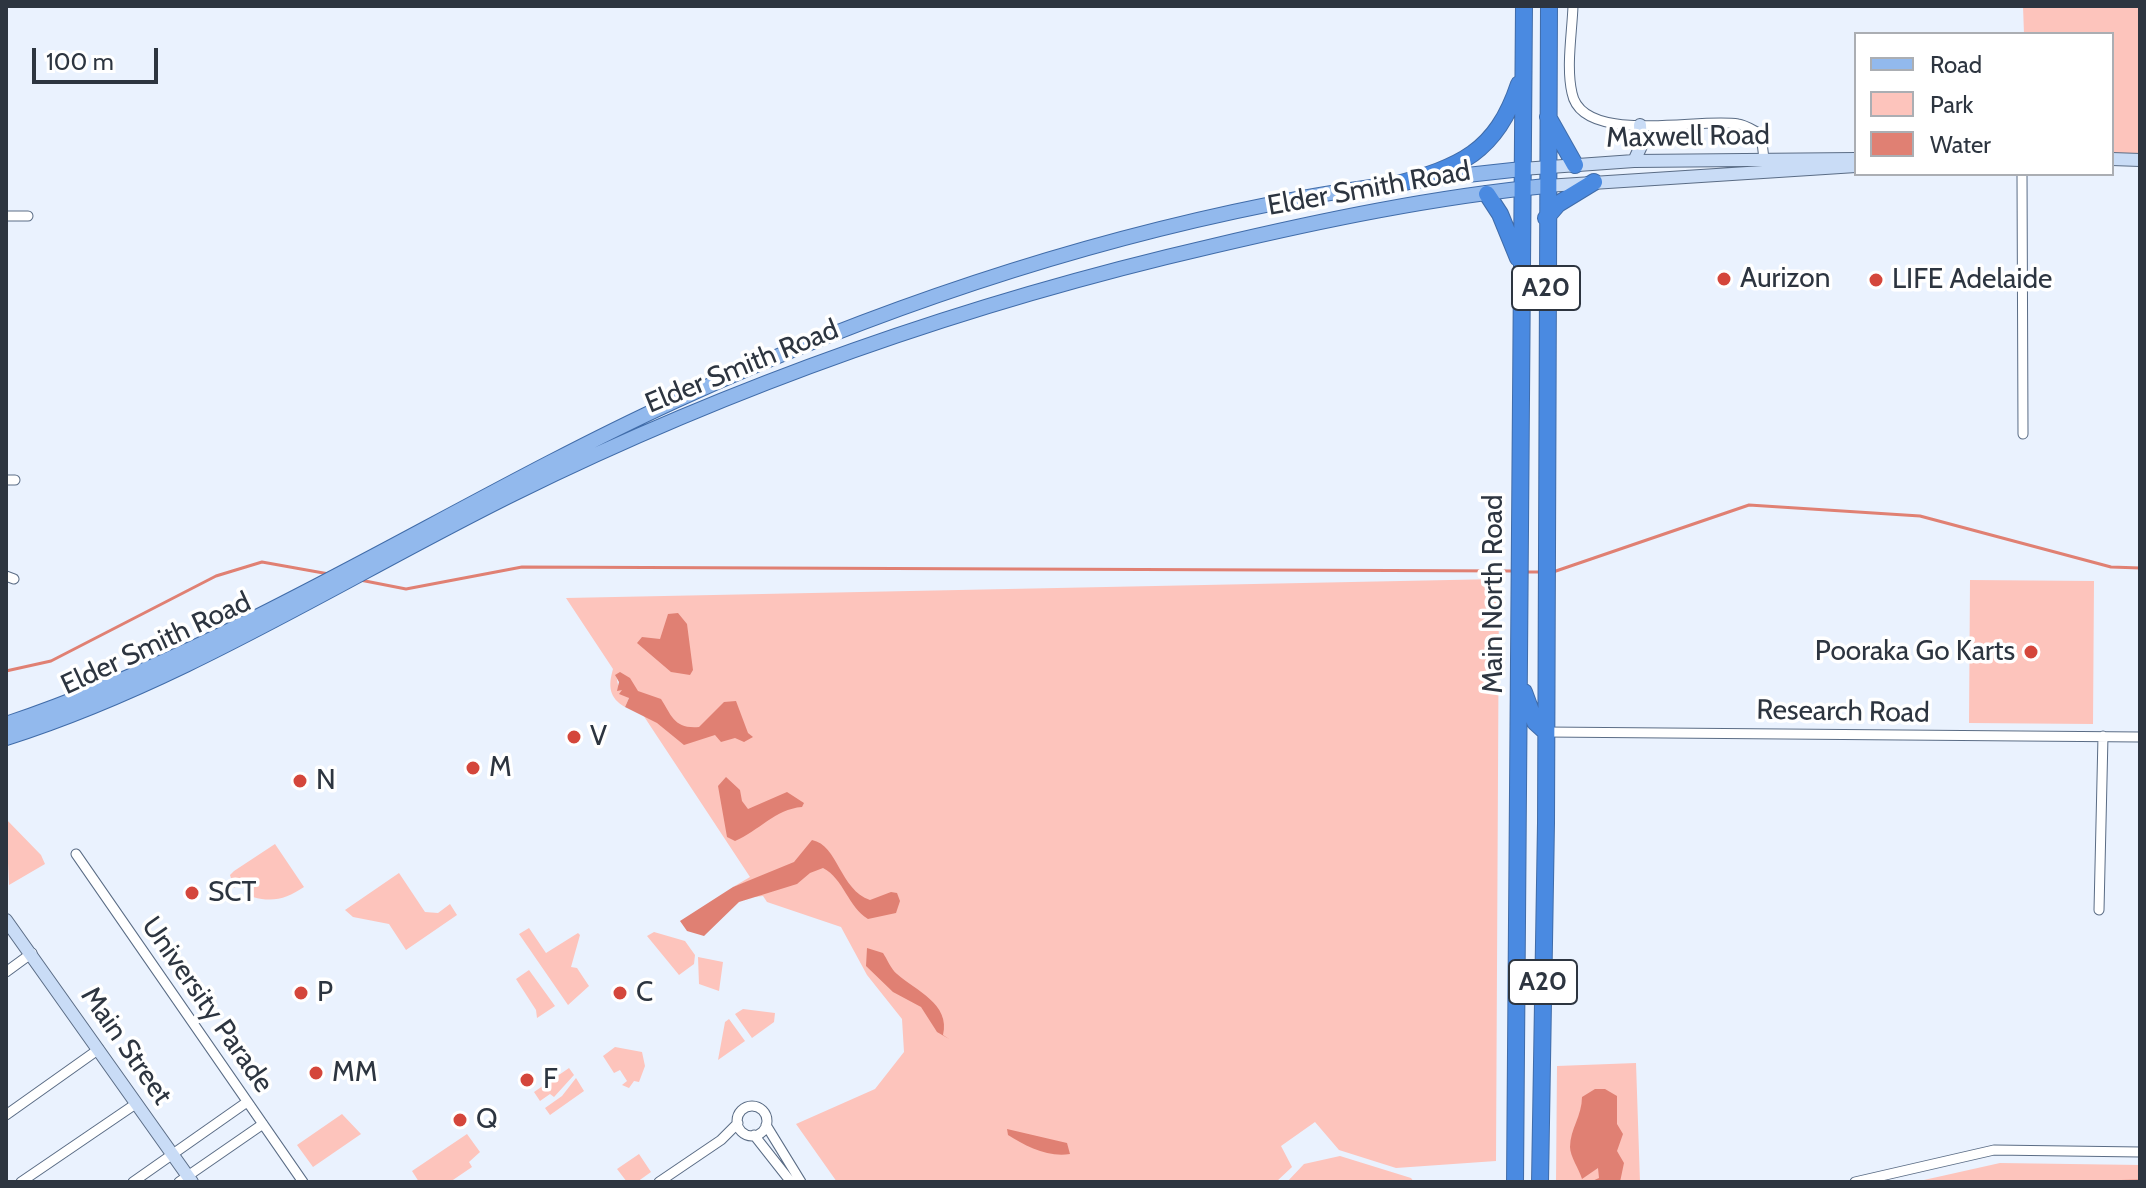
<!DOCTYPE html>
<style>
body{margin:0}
#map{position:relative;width:2146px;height:1188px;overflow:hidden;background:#eaf2fe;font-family:Cabin,sans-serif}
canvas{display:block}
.frame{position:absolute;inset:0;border:8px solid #2d3540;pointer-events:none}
.legend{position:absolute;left:1854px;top:32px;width:260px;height:144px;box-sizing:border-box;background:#fff;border:2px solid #abaeb3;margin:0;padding:10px 14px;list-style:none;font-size:24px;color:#2d3540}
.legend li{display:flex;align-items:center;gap:16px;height:40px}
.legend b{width:40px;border:2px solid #abaeb3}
.scale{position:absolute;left:32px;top:48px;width:126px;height:36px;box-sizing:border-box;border:4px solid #2d3540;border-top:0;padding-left:10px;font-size:24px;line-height:28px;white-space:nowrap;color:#2d3540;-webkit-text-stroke:6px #fff;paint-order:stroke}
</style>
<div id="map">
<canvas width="2146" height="1188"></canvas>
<div class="frame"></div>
<ul class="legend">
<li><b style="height:10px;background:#92b9ed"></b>Road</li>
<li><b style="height:22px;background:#fdc4bc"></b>Park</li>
<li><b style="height:22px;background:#e08073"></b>Water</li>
</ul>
<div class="scale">100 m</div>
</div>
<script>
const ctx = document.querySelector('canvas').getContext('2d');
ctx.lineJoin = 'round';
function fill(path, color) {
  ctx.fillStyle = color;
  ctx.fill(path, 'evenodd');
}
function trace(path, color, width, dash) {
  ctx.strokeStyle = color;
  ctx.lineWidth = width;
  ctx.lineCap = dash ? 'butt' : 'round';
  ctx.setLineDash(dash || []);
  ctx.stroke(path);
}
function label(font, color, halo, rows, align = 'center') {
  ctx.font = font + ' Cabin,sans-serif';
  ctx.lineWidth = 7;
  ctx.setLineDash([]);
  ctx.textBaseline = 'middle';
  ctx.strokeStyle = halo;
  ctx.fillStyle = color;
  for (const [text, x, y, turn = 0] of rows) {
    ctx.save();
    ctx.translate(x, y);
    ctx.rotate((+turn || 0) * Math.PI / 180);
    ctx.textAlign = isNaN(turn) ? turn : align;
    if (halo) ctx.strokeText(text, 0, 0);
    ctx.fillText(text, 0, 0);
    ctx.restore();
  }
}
const green = new Path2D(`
 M2023,6H2140V160H2112V34H2024Z
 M1499,579L1496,1161L1396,1168L1339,1150L1315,1122L1281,1146L1292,1167L1276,1182H837L796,1124L875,1089L904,1052L902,1019L867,975L841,927L767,902L763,896L754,897L725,913L761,893L752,880L733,887L750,877L616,674L618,685L629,698L625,707C609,698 608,686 613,669L566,598Z
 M1970,580L2094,581L2093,724L1969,723Z
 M6,819L41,855L45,864L9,885Z
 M275,844L304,887C287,898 274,903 253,897L242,882L234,888L230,875L234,871Z
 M399,873L425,912L438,913L450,904L457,915L406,950L389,924L353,917L345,910Z
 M529,928L546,953L578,933L580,935L571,967L577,968L589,986L568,1005L519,934Z
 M654,932L685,941L695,955L694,964L679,975L647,936Z
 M698,957L723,962L719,991L699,984Z
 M529,970L555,1006L537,1018L536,1010L516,979Z
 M743,1009L775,1013L774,1022L752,1038L735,1014Z
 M729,1019L745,1041L718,1060L725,1022Z
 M615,1047L642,1052L645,1066L639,1082L634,1081L629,1088L622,1085L627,1081L620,1070L614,1073L603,1056Z
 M1636,1063L1640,1182H1556L1557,1066Z
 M569,1068L574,1075L554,1097L550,1094L540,1101L534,1092Z
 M576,1078L584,1091L550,1115L545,1108L562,1096Z
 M342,1114L361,1134L313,1167L297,1145Z
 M467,1134L480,1152L469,1162L472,1167L450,1182H419L412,1171Z
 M639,1154L651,1172L637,1182H627L617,1169Z
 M1340,1156L1411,1178L1414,1182H1287L1304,1164Z
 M2000,1163L2140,1165V1182H1915Z`);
const water = new Path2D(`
 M678,613L687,624L693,670L690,675L671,672L637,643L642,637L660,639L668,614Z
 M620,672L630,678L638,691L661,699C672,716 674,729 699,727L724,702L736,701L748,733L753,737L744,742L735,738L721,742L715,735L684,745L657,723L625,707L629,698L619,694L622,690L617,691L619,682L615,675Z
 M726,777L740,790L742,801L748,809L787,792L804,803L802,807C775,809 759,831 735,841L727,837L718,786Z
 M812,840C838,845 840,890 870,900L891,892L897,893L900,901L896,913L868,919C848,907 844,879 823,868L810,873L797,884L739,902L704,936L687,931L680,921L733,887L794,862Z
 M867,948L883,953C887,959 891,969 897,974C915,990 951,1004 943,1035L949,1039L937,1032L921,1007L893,992L866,966Z
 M1595,1089H1605L1617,1096V1124L1623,1134L1617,1151L1624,1163L1620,1182H1590L1599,1178L1598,1168L1582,1179C1579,1169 1570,1156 1570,1147C1570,1129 1582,1116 1582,1097Z
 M1007,1129L1067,1143L1070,1154C1049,1158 1025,1146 1008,1135Z`);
const stream = new Path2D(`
 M1525,572H1542
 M1553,572L1749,505L1920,516L2111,567L2140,568
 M360,580L406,589L522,567L1514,571
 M6,671L51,661L216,576L262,562L329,574
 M1981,1182H2040
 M2101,1182L2140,1181`);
const street = new Path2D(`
 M1573,6C1572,33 1566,67 1572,93C1582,146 1700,117 1738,124C1746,125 1754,131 1761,134L1764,159
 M2022,174L2023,434
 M6,216H28
 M6,480H15
 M6,576L14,579
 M1546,732L2140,737
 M76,854L303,1182
 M2099,910L2103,736
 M6,972L32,953
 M737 1121a15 15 0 1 1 30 0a15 15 0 1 1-30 0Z
 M6,1115L99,1049
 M766,1125L801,1182
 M754,1135L791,1182
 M21,1182L137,1103
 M133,1182L247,1102
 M179,1182L263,1124
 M659,1182L721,1140L738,1123
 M1855,1182L1994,1150L2140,1152`);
const secondary = new Path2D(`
 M2112,159L2140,160
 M1634,161L1641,146L1640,125
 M1522,169L1634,161L1856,159
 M1546,186L1856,166
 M6,920L192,1182`);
const primary = new Path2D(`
 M6,724C241,645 450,505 675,401C865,314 1066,245 1271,204C1353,187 1439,178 1522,169
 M6,738C183,682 347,576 513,494C736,384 970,302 1213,246C1323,220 1434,197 1546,186`);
const highway = new Path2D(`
 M1548,117L1575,165
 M1394,185C1460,167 1496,153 1519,84
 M1487,194L1500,214L1518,258
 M1546,218L1558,204L1594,182
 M1524,692L1535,722L1546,732
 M1515,1182L1524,6
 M1540,1182L1546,823L1549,6`);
const markers = [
 [1724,279,8,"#d4463b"],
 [1876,280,8,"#d4463b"],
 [2031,652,8,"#d4463b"],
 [574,737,8,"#d4463b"],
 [473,768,8,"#d4463b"],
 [300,781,8,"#d4463b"],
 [192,893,8,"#d4463b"],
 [301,993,8,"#d4463b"],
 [620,993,8,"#d4463b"],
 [316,1073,8,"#d4463b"],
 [527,1080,8,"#d4463b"],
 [460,1120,8,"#d4463b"]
];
const shields = [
 [1546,288,68],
 [1543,982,68]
];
const shieldNames = [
 ["A20",1546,288],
 ["A20",1543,982]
];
const streetNames = [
 ["Maxwell Road",1688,137,-1],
 ["Elder Smith Road",1369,189,-10],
 ["Elder Smith Road",742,367,-22],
 ["Main North Road",1494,594,-90],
 ["Elder Smith Road",156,644,-25],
 ["Research Road",1843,712,1],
 ["University Parade",207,1005,55],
 ["Main Street",126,1046,55]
];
const poiNames = [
 ["Aurizon",1740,279],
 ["LIFE Adelaide",1892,280],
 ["Pooraka Go Karts",2015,652,"right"],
 ["V",590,737],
 ["M",489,768],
 ["N",316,781],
 ["SCT",208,893],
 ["P",317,993],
 ["C",636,993],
 ["MM",332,1073],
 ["F",543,1080],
 ["Q",476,1120]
];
fill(green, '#fdc4bc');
fill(water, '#e08073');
trace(stream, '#e08073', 3);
trace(street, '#5a6c85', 11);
trace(secondary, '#5a6c85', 14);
trace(primary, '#406ca9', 16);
trace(highway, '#406ca9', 18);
trace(street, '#fff', 9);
trace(secondary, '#c9dcf6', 12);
trace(primary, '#92b9ed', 14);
trace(highway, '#4a8ae1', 16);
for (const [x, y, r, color] of markers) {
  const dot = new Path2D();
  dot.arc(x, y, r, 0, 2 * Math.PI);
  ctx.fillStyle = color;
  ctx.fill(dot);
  trace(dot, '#fff', 3);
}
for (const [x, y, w] of shields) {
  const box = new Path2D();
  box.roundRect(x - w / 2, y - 22, w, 44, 6);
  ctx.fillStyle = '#fff';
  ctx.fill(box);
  trace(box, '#2d3540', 2);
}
label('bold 26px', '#2d3540', null, shieldNames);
label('28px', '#2d3540', '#fff', streetNames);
label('28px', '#2d3540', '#fff', poiNames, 'left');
</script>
